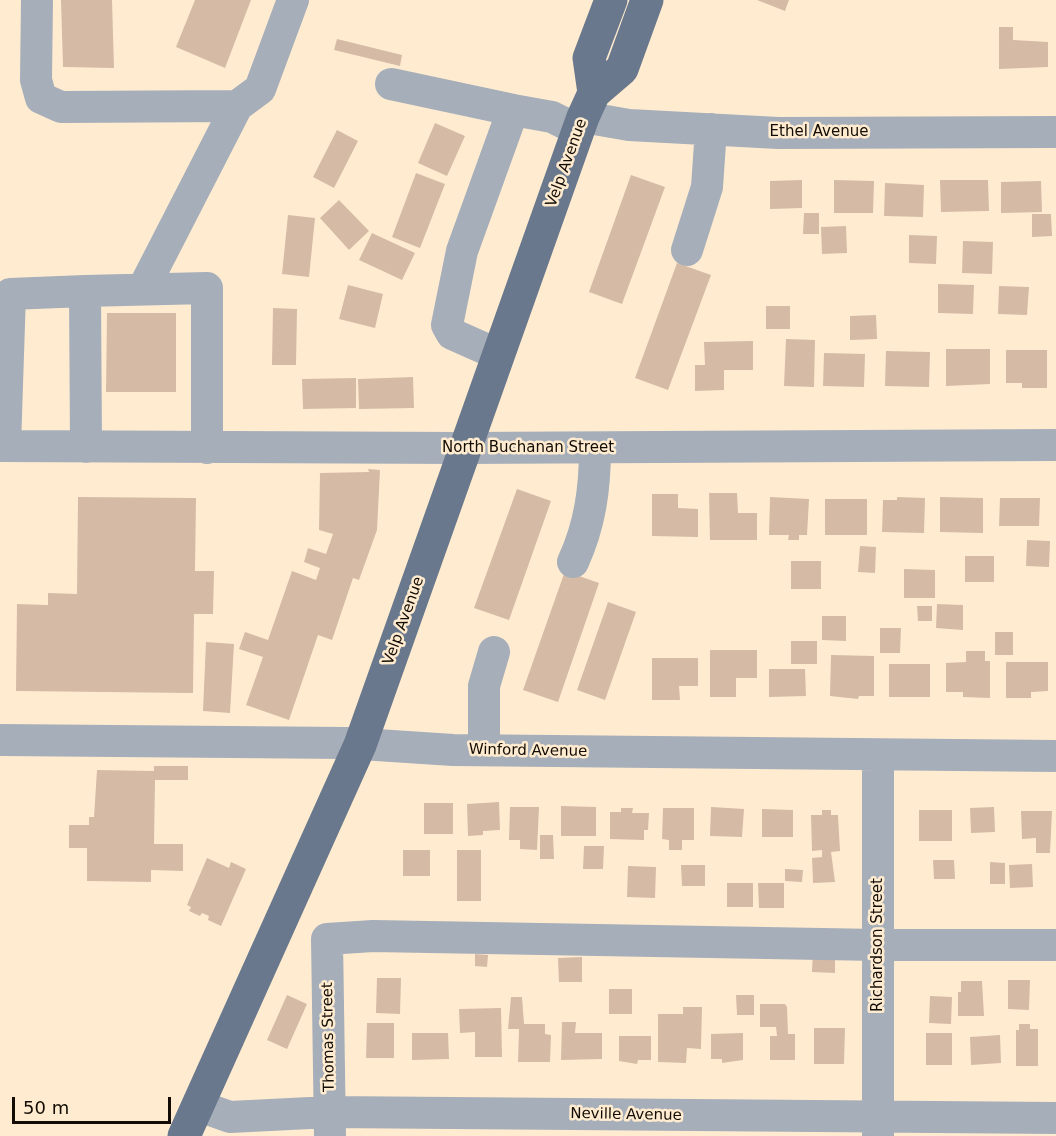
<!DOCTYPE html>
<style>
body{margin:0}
#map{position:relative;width:1056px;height:1136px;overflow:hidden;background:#ffecd0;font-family:"DejaVu Sans",sans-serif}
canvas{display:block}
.scale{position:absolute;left:12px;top:1097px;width:159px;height:27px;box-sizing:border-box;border:3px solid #120c04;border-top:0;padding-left:8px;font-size:18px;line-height:21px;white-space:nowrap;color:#120c04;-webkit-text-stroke:4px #ffecd0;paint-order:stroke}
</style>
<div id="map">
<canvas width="1056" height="1136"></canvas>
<div class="scale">50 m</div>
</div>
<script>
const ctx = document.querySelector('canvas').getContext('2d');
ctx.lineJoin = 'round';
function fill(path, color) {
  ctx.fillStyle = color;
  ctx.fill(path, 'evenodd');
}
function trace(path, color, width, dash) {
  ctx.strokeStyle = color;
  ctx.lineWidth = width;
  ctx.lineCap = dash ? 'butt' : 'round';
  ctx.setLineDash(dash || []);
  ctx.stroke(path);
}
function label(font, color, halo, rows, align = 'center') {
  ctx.font = font + ' "DejaVu Sans",sans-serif';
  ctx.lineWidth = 5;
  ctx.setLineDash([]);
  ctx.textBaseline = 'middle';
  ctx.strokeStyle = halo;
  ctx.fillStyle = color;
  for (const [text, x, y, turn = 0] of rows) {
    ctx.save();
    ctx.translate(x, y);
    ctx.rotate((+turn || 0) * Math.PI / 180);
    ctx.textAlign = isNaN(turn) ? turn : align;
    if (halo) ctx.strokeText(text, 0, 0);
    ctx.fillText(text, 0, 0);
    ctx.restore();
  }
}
const building = new Path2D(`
 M61,0H112L114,68L63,67Z
 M195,0H251L225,68L176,47Z
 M757,0H789L785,11Z
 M999,27H1013V40L1048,42V67L999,69Z
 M337,39L402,55L400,66L334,50Z
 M435,123L465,136L447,176L418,163Z
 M337,130L358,141L334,188L313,177Z
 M416,173L445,184L420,248L392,237Z
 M631,175L665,187L622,304L589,292Z
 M802,180V208L770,209V181Z
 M834,180L874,181L873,213H834Z
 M940,180H988L989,211L941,212Z
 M1041,181L1042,212L1001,213V182Z
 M885,183L924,185L923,217L884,216Z
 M339,200L369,231L349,250L320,218Z
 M804,213H819V234H803Z
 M1032,214H1051L1052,236L1032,237Z
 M288,215L315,218L309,277L282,274Z
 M846,226L847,253L822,254L821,227Z
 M372,233L415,253L402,280L359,260Z
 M909,235L937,236L936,264L909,263Z
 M963,241L993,242L992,274L962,273Z
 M677,263L711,275L668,390L635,378Z
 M938,284L974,285L973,314L938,313Z
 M348,285L383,294L375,328L339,319Z
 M999,286L1029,287L1027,315L998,314Z
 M766,306H790V329H766Z
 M273,308L297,309L296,365H272Z
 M107,313H176V392H106Z
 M876,315L877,339L850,340V316Z
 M786,339L815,340L814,387L784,386Z
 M753,341V370H724V390L695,391V365H705L704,342Z
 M946,349H990V384L946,386Z
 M1006,350H1047V388H1022V383H1006Z
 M886,351L930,352L929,387L885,386Z
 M824,353L865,354L864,387L823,386Z
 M413,377L414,408L359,409L358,379Z
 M356,378V408L303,409L302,379Z
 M368,469L380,470L377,530L359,580L353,578L332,640L318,635L289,720L246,705L263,657L239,649L245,632L268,640L292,571L316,580L320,568L304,562L308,548L326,554L333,534L319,530L320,473L369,472Z
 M517,489L551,501L509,620L474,608Z
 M709,493H737L738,513H757V540H710Z
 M652,494H678V508L698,509V537L652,536Z
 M78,497L196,498L195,571H214L213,614H194L193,693L16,691L17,604L48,605V593L77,594Z
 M770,497L809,499L807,535H799V540H788L789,535H769Z
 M897,497L925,498L924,533L882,532L883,500H897Z
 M940,497L983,498V533L940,532Z
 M1000,498H1040L1039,526H999Z
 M825,499H867V535H825Z
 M1027,540L1050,541L1049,567L1026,566Z
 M860,546L876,547L875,573L858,572Z
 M965,556H994V582H965Z
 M791,561H821V589H791Z
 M904,569L935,570V598H904Z
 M565,571L599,583L558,702L523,690Z
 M608,602L636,612L605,700L577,690Z
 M937,604L963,605V630L936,628Z
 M917,606H932V621H918Z
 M822,616H846V641L822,640Z
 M880,628H901L900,653H880Z
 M995,632H1013V655H995Z
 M791,641H817V664H791Z
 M206,642L234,644L230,713L203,711Z
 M710,650H757V678H736V697H710Z
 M966,651H985V661H990V698L963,697V692H946V663L966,662Z
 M831,655L874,656V696H859L858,699L830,696Z
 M652,658H698V686H679L680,700H652Z
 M1006,662H1048V691L1031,692V698H1006Z
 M889,664H930V697H889Z
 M769,669H805L806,696L769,697Z
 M154,766H188V780H155L154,844H183V871L151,870V882L87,881V848H69V825H89V817H94L97,770L154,771Z
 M499,802L500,830L483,831V835L468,836L467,804Z
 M424,803H453V834H424Z
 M561,806L596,807V836H561Z
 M510,807H539L537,850L520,849V840H509Z
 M711,807L744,809L742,837L710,836Z
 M994,807L995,832L971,833L970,808Z
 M621,808H633L632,813H649L648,830H644V840L610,839V812H621Z
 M663,808H694V840H682V850H669V840L662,839Z
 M762,809L793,810V837H762Z
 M822,810H831V815H838L840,851L831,852L835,882L813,883L812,858L822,857V850L812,851L811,815H822Z
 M919,810H952V841H919Z
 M1021,811H1052L1050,853H1036V838L1022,839Z
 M540,835H553L554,859H540Z
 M584,846H604L603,869H583Z
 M403,850H430V876H403Z
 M457,850H481V901H457Z
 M207,858L229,868L231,862L246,869L221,926L208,920L209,916L202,913L200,916L189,911L191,907L187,905Z
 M933,860H954L955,879H934Z
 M990,862L1005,863V884H990Z
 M1032,864L1033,887L1010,888L1009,865Z
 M681,865H705V886H682Z
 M628,866L656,867L655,898L627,897Z
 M785,869L803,870L802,882L785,881Z
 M727,883H753V907H727Z
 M758,883H784V908H759Z
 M813,950L835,951V973L812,972Z
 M475,954L488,955L487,967L475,966Z
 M582,957V982H559L558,958Z
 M377,978H401L400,1014L376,1013Z
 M1008,980H1030L1029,1010L1008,1009Z
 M961,981H982L984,1016H958V992H961Z
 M609,989H632V1014H609Z
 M287,995L307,1004L287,1049L267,1040Z
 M736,995H754V1015H737Z
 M930,996L952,997L951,1024L929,1023Z
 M511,997H522L524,1024H545V1034L551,1035L550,1062H518L519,1029H508Z
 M760,1004H785L787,1007L788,1034H795V1060H770V1036H777L776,1027H760Z
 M683,1007H702L701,1049L687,1048L686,1063L658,1062V1014H683Z
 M501,1008L502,1057H475V1032L460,1033L459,1009Z
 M562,1022H576L575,1033H602V1059L561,1060Z
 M367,1023H394V1058H366Z
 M1019,1024H1030V1029H1038V1066H1016V1030H1019Z
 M814,1028H845L844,1064H814Z
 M412,1033H448L449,1059L412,1060Z
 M743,1033V1060L722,1063V1059H711V1034Z
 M926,1033H952V1065H926Z
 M1000,1035L1001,1063L971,1065L970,1037Z
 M619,1036H651V1060H638L637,1064L619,1061Z`);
const minor = new Path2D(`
 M37,0L36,80L41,98L61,107L237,106L260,89L293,0
 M391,84L513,110
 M583,117L629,125L778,133L1056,132
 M687,250L707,187L711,129
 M143,289L237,106
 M497,354L452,334L447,325L462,251L513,110L552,117L578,130
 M0,446L460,448L1056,445
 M5,446L10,294L85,291
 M86,447L85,291L207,288V448
 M573,562C590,525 595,489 595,448
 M0,740L346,743L453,750L1056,756
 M484,750V686L494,652
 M199,1106L230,1117L330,1112L1056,1118
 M330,1136L327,939L373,936L878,945H1056
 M878,1136V755`);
const major = new Path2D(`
 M594,93L589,58L611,0
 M184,1136L360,745L583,117L594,93L622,69L647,0`);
const streetNames = [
 ["Ethel Avenue",819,132],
 ["Velp Avenue",567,163,-70],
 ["North Buchanan Street",528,448],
 ["Velp Avenue",404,621,-70],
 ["Winford Avenue",528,751,1],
 ["Richardson Street",878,945,-90],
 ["Thomas Street",329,1037,-91],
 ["Neville Avenue",626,1115,1]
];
fill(building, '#d5baa5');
trace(minor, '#a6aeba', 32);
trace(major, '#69788c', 33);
label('15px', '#120c04', '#ffecd0', streetNames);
</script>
